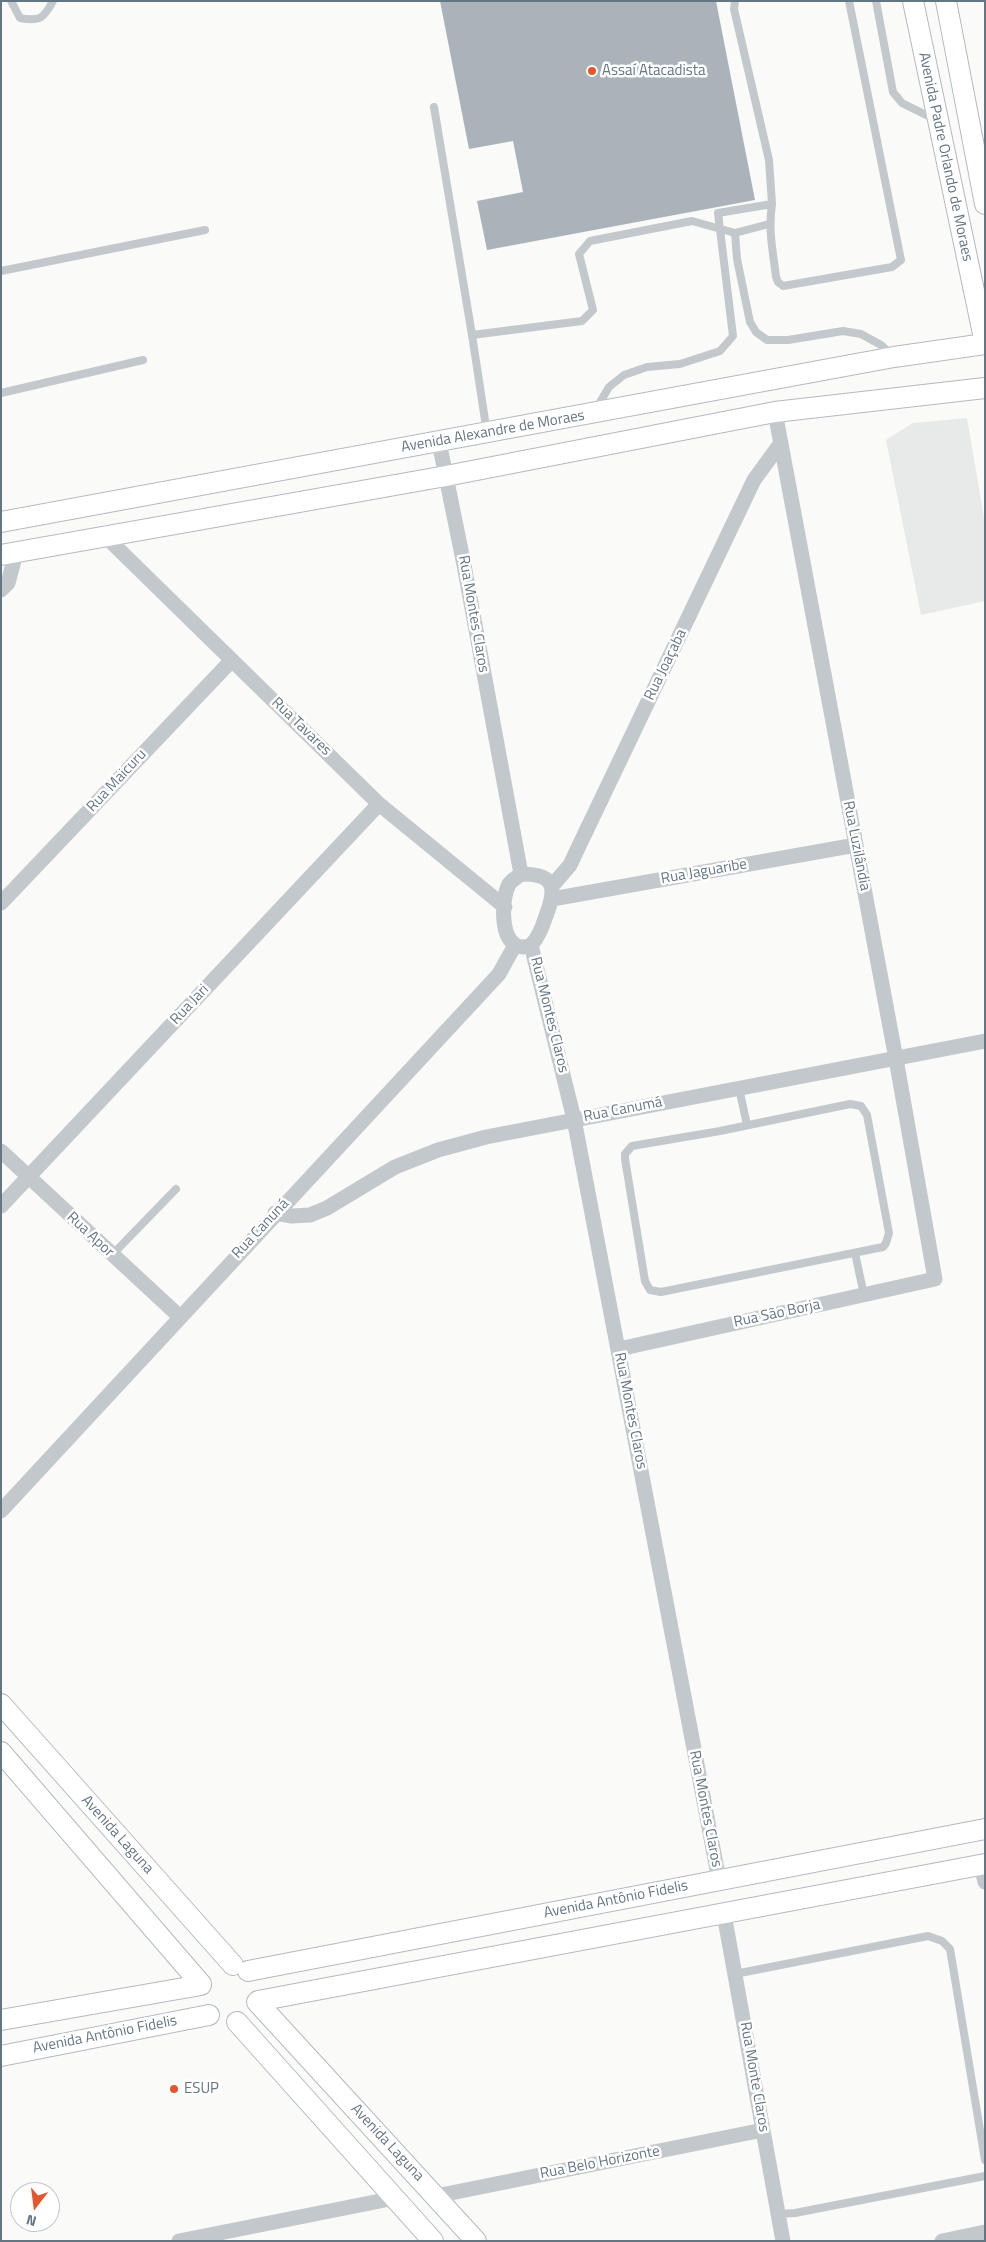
<!DOCTYPE html>
<meta charset="utf-8">
<style>
body{margin:0}
#map{position:relative;width:986px;height:2242px;overflow:hidden;background:#fafaf8;font-family:"Titillium Web",sans-serif}
canvas{display:block}
.frame{position:absolute;inset:0;border:2px solid #657683;pointer-events:none}
.north{position:absolute;left:10px;top:2182px;width:50px;height:50px;box-sizing:border-box;background:#fff;border:1px solid #c1c8cd;border-radius:50%;rotate:195deg;font-size:14px;font-weight:700;line-height:20px;text-align:center;color:#657683}
.north::after{content:'';display:block;margin:auto;width:18px;height:22px;background:#e4572e;clip-path:polygon(50% 0,100% 100%,50% 72%,0 100%)}
</style>
<div id="map">
<canvas width="986" height="2242"></canvas>
<div class="frame"></div>
<div class="north">N</div>
</div>
<script>
const ctx = document.querySelector('canvas').getContext('2d');
ctx.lineJoin = 'round';
function fill(path, color) {
  ctx.fillStyle = color;
  ctx.fill(path, 'evenodd');
}
function trace(path, color, width, dash) {
  ctx.strokeStyle = color;
  ctx.lineWidth = width;
  ctx.lineCap = dash ? 'butt' : 'round';
  ctx.setLineDash(dash || []);
  ctx.stroke(path);
}
function label(font, color, halo, rows, align = 'center') {
  ctx.font = font + ' "Titillium Web",sans-serif';
  ctx.lineWidth = 5;
  ctx.setLineDash([]);
  ctx.textBaseline = 'middle';
  ctx.strokeStyle = halo;
  ctx.fillStyle = color;
  for (const [text, x, y, turn = 0] of rows) {
    ctx.save();
    ctx.translate(x, y);
    ctx.rotate((+turn || 0) * Math.PI / 180);
    ctx.textAlign = isNaN(turn) ? turn : align;
    if (halo) ctx.strokeText(text, 0, 0);
    ctx.fillText(text, 0, 0);
    ctx.restore();
  }
}
const built = new Path2D(`
 M967,418L985,524V601L921,615L886,440L913,423Z`);
const building = new Path2D(`
 M440,1H716L755,200L487,250L477,201L523,192L513,141L469,149Z`);
const lane = new Path2D(`
 M11,1L20,18C40,22 44,18 53,1
 M876,1L893,92L902,103L934,119
 M434,107L472,335
 M772,204C768,231 773,251 776,277L778,282L783,286L892,267L901,260L849,1
 M735,233L737,259L750,322L756,332L767,340H788L843,331L861,334L881,345L892,355
 M1,271L205,230
 M1,393L143,360
 M596,409L609,387L624,375L647,367L680,364L720,351L733,336L718,213L772,204L769,160L734,9L735,1
 M487,433L472,335L582,321L593,310L579,254L590,241L692,221L735,233L769,224
 M739,1088L747,1125
 M850,1104L861,1106L867,1115L889,1233L886,1243L883,1247L661,1292L650,1290L645,1281L625,1159V1154L632,1146L720,1131Z
 M855,1253L864,1295
 M112,1255L176,1189
 M735,1974L928,1936L942,1941L950,1949L985,2160
 M779,2214L795,2213L985,2176`);
const street = new Path2D(`
 M439,442L464,565L521,874
 M106,537L379,804L505,907
 M1,590L8,583L16,553
 M521,874C555,874 557,887 546,916C543,925 539,937 532,944C527,948 519,948 514,944C500,933 502,899 509,884C512,880 517,877 521,874Z
 M552,886L570,865L578,848L754,480L781,443
 M552,899L856,845
 M1,903L232,660
 M531,945L574,1119L719,1880
 M1,1151L180,1317
 M1,1206L379,804
 M275,1213L292,1216L310,1215L327,1208L395,1167L438,1150L486,1137L985,1041
 M619,1349L935,1279L896,1059L775,412
 M1,1511L499,974L515,945
 M981,1865L985,1882
 M724,1914L783,2241
 M436,2196L763,2130
 M179,2241L395,2198
 M942,2241L985,2232`);
const secondary = new Path2D(`
 M913,1L985,343
 M946,1L985,204
 M1,522L894,357L985,344
 M1,555L446,476L775,412L985,388
 M1,1704L233,1965
 M1,1752L201,1984
 M248,1971L985,1829
 M258,2001L985,1864
 M257,2002L476,2241
 M1,2020L201,1985
 M237,2022L433,2241
 M1,2056L209,2015`);
const markers = [
 [592,71,5,"#e4572e"],
 [174,2089,5,"#e4572e"]
];
const poiNames = [
 ["Assaí Atacadista",602,71],
 ["ESUP",184,2089]
];
const streetNames = [
 ["Avenida Padre Orlando de Moraes",945,157,78],
 ["Avenida Alexandre de Moraes",493,432,-10],
 ["Rua Montes Claros",473,614,80],
 ["Rua Joaçaba",666,665,-64],
 ["Rua Tavares",301,727,44],
 ["Rua Maicuru",117,781,-47],
 ["Rua Luzilândia",856,846,79],
 ["Rua Jaguaribe",704,872,-10],
 ["Rua Jari",190,1005,-47],
 ["Rua Montes Claros",549,1015,76],
 ["Rua Canumá",623,1110,-11],
 ["Rua Canuná",261,1229,-47],
 ["Rua Apor",90,1235,43],
 ["Rua São Borja",777,1314,-12],
 ["Rua Montes Claros",630,1411,79],
 ["Rua Montes Claros",705,1809,79],
 ["Avenida Laguna",117,1835,48],
 ["Avenida Antônio Fidelis",616,1900,-11],
 ["Avenida Antônio Fidelis",105,2035,-11],
 ["Rua Monte Claros",754,2077,80],
 ["Avenida Laguna",387,2143,47],
 ["Rua Belo Horizonte",600,2163,-11]
];
fill(built, '#e8e9e9');
fill(building, '#aab3b9');
trace(secondary, '#b3babf', 22);
trace(lane, '#c3c8cc', 8);
trace(street, '#c3c8cc', 15);
trace(secondary, '#fff', 20);
for (const [x, y, r, color] of markers) {
  const dot = new Path2D();
  dot.arc(x, y, r, 0, 2 * Math.PI);
  ctx.fillStyle = color;
  ctx.fill(dot);
  trace(dot, '#fff', 2);
}
label('15px', '#657683', '#fff', poiNames, 'left');
label('15px', '#657683', '#fff', streetNames);
</script>
